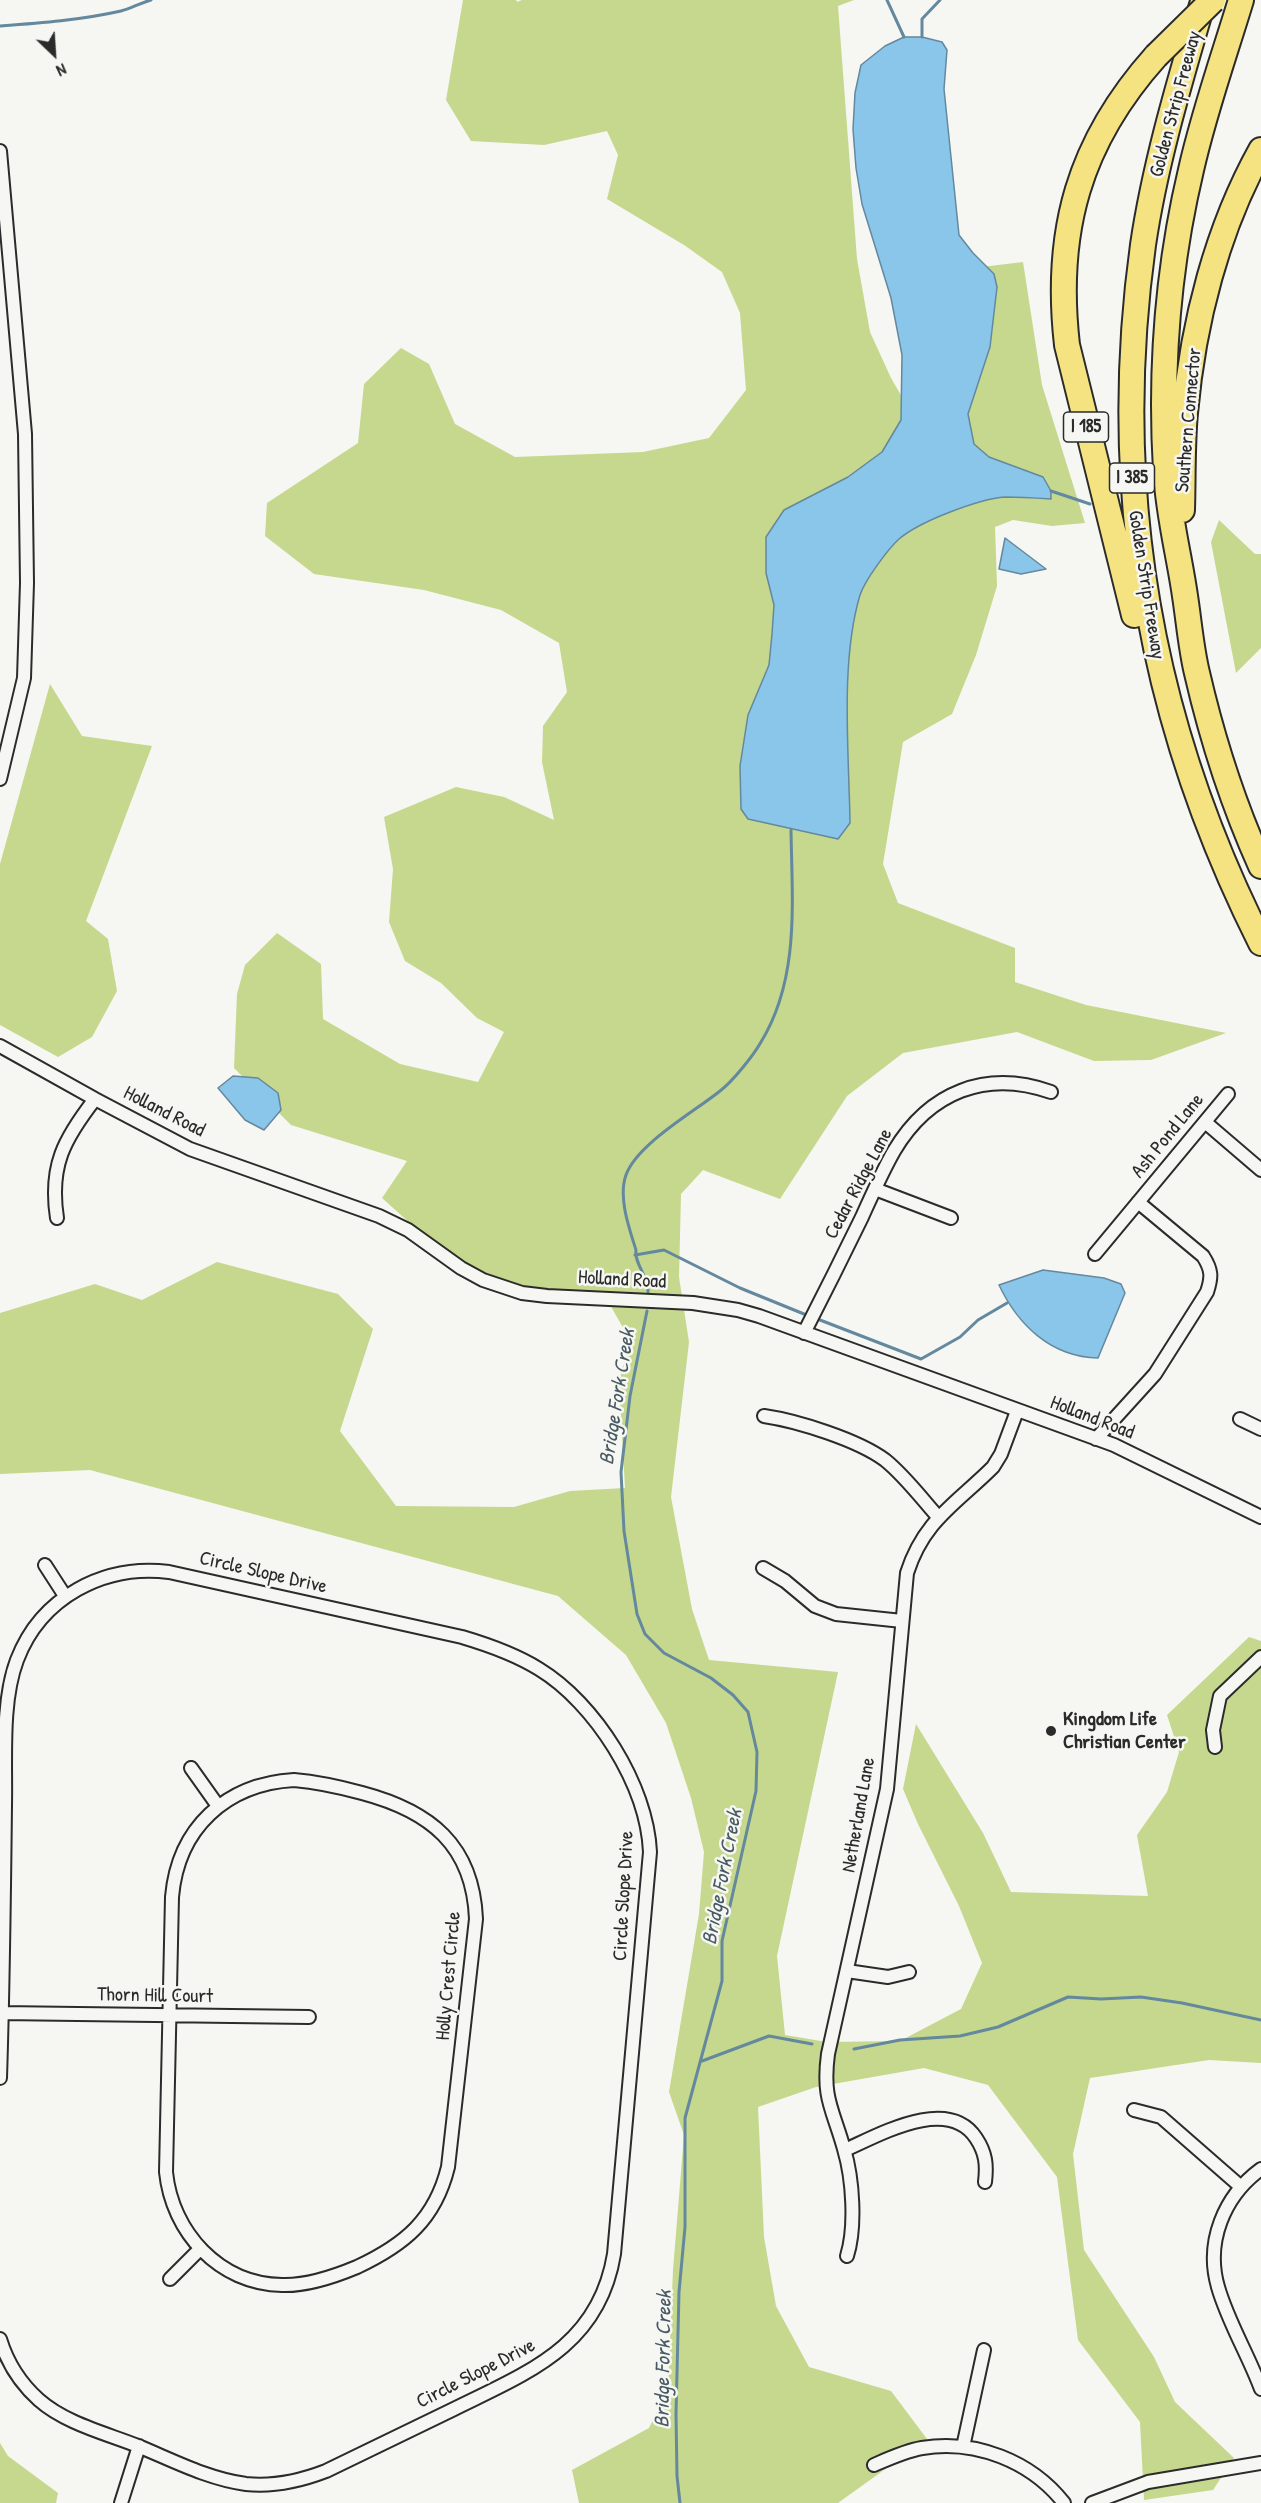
<!DOCTYPE html>
<style>
body{margin:0}
#map{position:relative;width:1261px;height:2503px;overflow:hidden;background:#f6f6f2;font-family:"Patrick Hand",sans-serif}
canvas{display:block}
.north{position:absolute;left:24px;top:24px;width:60px;height:60px;-webkit-text-stroke:4px #f6f6f2;paint-order:stroke;rotate:155deg;font-size:16px;font-weight:700;line-height:24px;text-align:center;color:#2b2b2b}
.north::after{content:'';display:block;margin:auto;width:21px;height:27px;background:#2b2b2b;clip-path:polygon(50% 0,100% 100%,50% 72%,0 100%)}
</style>
<div id="map">
<canvas width="1261" height="2503"></canvas>
<div class="north">N</div>
</div>
<script>
const ctx = document.querySelector('canvas').getContext('2d');
ctx.lineJoin = 'round';
function fill(path, color) {
  ctx.fillStyle = color;
  ctx.fill(path, 'evenodd');
}
function trace(path, color, width, dash) {
  ctx.strokeStyle = color;
  ctx.lineWidth = width;
  ctx.lineCap = dash ? 'butt' : 'round';
  ctx.setLineDash(dash || []);
  ctx.stroke(path);
}
function label(font, color, halo, rows, align = 'center') {
  ctx.font = font + ' "Patrick Hand",sans-serif';
  ctx.lineWidth = 5;
  ctx.setLineDash([]);
  ctx.textBaseline = 'middle';
  ctx.strokeStyle = halo;
  ctx.fillStyle = color;
  for (const [text, x, y, turn = 0] of rows) {
    ctx.save();
    ctx.translate(x, y);
    ctx.rotate((+turn || 0) * Math.PI / 180);
    ctx.textAlign = isNaN(turn) ? turn : align;
    if (halo) ctx.strokeText(text, 0, 0);
    ctx.fillText(text, 0, 0);
    ctx.restore();
  }
}
const green = new Path2D(`
 M463,0H516L517,2L522,0H854L838,6L857,259L870,332L891,378L906,404L965,269L1023,262L1042,385L1085,523L1052,526L1013,520L995,527L997,586L976,655L952,714L903,742L883,864L898,903L1015,948V982L1086,1005L1226,1033L1151,1060L1094,1061L1017,1032L903,1053L847,1096L780,1199L703,1170L681,1194L679,1277L689,1342L671,1497L692,1609L709,1660L838,1672L777,1956L785,2035L827,2042L900,2041L961,2009L982,1963L959,1906L918,1824L903,1789L916,1724L983,1833L1011,1892L1148,1896L1137,1835L1167,1792L1179,1752L1167,1715L1249,1637L1261,1641V2063L1209,2060L1090,2078L1073,2154L1084,2250L1154,2357L1175,2402L1234,2458L1213,2490L1144,2500L1140,2422L1078,2340L1057,2177L988,2085L924,2068L816,2087L758,2107L764,2237L776,2306L809,2367L891,2391L927,2439L838,2503H579L572,2470L649,2428L668,2388L673,2270L684,2135L669,2092L699,1914L704,1852L691,1798L666,1723L626,1655L558,1596L90,1470L0,1474V1313L95,1284L142,1300L217,1262L338,1294L373,1329L340,1431L396,1506L514,1507L570,1491L625,1488L619,1382L630,1340L609,1303L523,1297L441,1251L382,1198L407,1161L291,1125L234,1068L237,994L245,965L277,933L321,964L323,1019L400,1064L478,1082L504,1032L477,1018L441,983L405,961L389,922L393,869L384,817L456,787L504,797L554,820L542,762L543,726L567,692L559,643L501,610L424,590L314,574L265,536L267,503L358,443L364,384L401,348L429,364L455,424L515,457L643,452L709,438L746,390L740,313L722,272L684,245L607,199L618,155L607,131L544,145L471,141L446,100Z
 M1219,520L1255,554H1261V648L1236,673L1211,542Z
 M50,684L82,736L152,746L86,921L108,939L117,991L92,1037L58,1057L0,1025V864Z
 M0,2443L8,2456L58,2493L56,2503H0Z`);
const water = new Path2D(`
 M904,37H922L942,42L947,50L944,89L959,235L973,253L994,274L997,287L990,347L968,414L974,444L989,457L1043,477L1051,491V499C1036,498 1020,497 1005,497C979,499 920,521 899,539C888,549 865,580 860,595C840,662 849,752 850,823L838,839L748,819L741,809L740,766L748,715L769,665L772,634L774,605L766,573V537L784,510L848,477L882,452L901,420L902,355L891,298L862,204L856,168L853,129L855,93L861,65L885,46Z
 M1005,538L1046,569L1021,574L999,569Z
 M233,1076L258,1078L278,1093L281,1110L264,1130L245,1120L218,1088Z
 M1043,1270L1104,1278L1121,1284L1125,1293L1098,1358C1051,1357 1018,1325 999,1285Z`);
const stream = new Path2D(`
 M887,0L904,37
 M0,26C41,23 81,20 121,11C130,9 140,3 151,0
 M922,37V19L940,0
 M1051,491L1090,504
 M635,1255L664,1250L740,1288L804,1314
 M648,1292C649,1277 634,1264 636,1250C629,1228 618,1197 626,1175C637,1144 694,1112 720,1091C733,1081 753,1056 761,1042C800,978 792,902 791,830
 M647,1311L630,1396L621,1472L624,1531L637,1614L645,1634L664,1653L711,1678L733,1695L748,1712L757,1752L756,1791L722,1941V1981L685,2118V2227L679,2292L676,2414L677,2476L680,2503
 M820,1320L921,1359L960,1337L978,1320L1007,1303
 M854,2049L900,2040L960,2036L998,2027L1068,1997L1101,1999L1141,1997L1182,2003L1261,2020
 M702,2061L769,2036L812,2044`);
const minor = new Path2D(`
 M0,151L25,434L27,583L24,678L0,779
 M0,1046L95,1099L190,1149L379,1216L408,1230L461,1268L483,1280L522,1293L547,1296L693,1303L738,1310L759,1316L1114,1445L1261,1517
 M1205,1122L1261,1170
 M875,1189L951,1218
 M57,1218C49,1166 64,1139 95,1099
 M1095,1254L1228,1094
 M804,1333C824,1294 843,1256 862,1217C872,1195 882,1172 894,1151C929,1092 986,1069 1051,1092
 M764,1416C798,1421 858,1440 885,1460C905,1476 922,1499 939,1518
 M1240,1419L1261,1429
 M1096,1439L1155,1374L1207,1292C1212,1277 1212,1270 1203,1256L1138,1202
 M45,1565L65,1596
 M763,1568L785,1581L815,1606L836,1614L902,1621
 M1215,1747L1213,1730L1220,1696L1261,1657
 M191,1768L218,1806
 M294,1780C317,1782 340,1787 362,1793C430,1811 473,1845 476,1919L448,2167C435,2220 404,2245 357,2267C333,2277 307,2286 282,2285C219,2284 172,2232 166,2172L172,1897C178,1828 226,1784 294,1780Z
 M847,1971L888,1977L909,1972
 M1,2013L309,2017
 M0,2078C3,1987 4,1896 5,1805C6,1761 1,1702 17,1660C41,1597 104,1564 169,1572L462,1637C489,1645 515,1654 539,1669C595,1703 647,1785 650,1852L614,2254C599,2346 529,2372 454,2409C412,2429 369,2450 326,2471C300,2481 274,2487 246,2484C208,2479 172,2460 138,2446C105,2433 65,2423 39,2400C20,2383 7,2362 0,2339
 M1134,2110L1161,2117L1240,2186
 M845,2150C879,2135 948,2095 976,2138C986,2153 987,2165 985,2182
 M1261,2169C1224,2196 1205,2242 1218,2287C1228,2322 1248,2354 1261,2389
 M847,2256C856,2227 853,2179 844,2149C833,2109 822,2099 828,2054L887,1789L907,1573C924,1520 956,1504 993,1467L1001,1454L1017,1411
 M170,2279L200,2249
 M963,2447L984,2350
 M874,2465C890,2458 905,2451 922,2448C975,2439 1031,2461 1064,2503
 M121,2503L139,2446
 M1092,2503L1148,2482L1261,2463`);
const motorway = new Path2D(`
 M1241,0C1224,56 1204,112 1191,170C1168,267 1160,371 1166,471C1168,514 1179,554 1185,596C1189,622 1191,648 1197,673C1212,738 1233,804 1261,866
 M1202,5C1179,84 1155,164 1143,245C1109,490 1150,723 1261,943
 M1182,510C1183,478 1182,445 1185,413C1193,323 1217,229 1261,150
 M1134,615L1067,345C1054,231 1079,142 1156,56`);
const motorwayBridge = new Path2D(`
 M1156,56L1213,0`);
const markers = [
 [1051,1731,6,"#2b2b2b"]
];
const shields = [
 [1086,427,45],
 [1132,478,45]
];
const shieldNames = [
 ["I 185",1086,427],
 ["I 385",1132,478]
];
const streetNames = [
 ["Golden Strip Freeway",1176,104,-75],
 ["Southern Connector",1189,420,-85],
 ["Golden Strip Freeway",1146,585,81],
 ["Holland Road",164,1112,27],
 ["Ash Pond Lane",1168,1136,-51],
 ["Cedar Ridge Lane",859,1184,-62],
 ["Holland Road",622,1280,3],
 ["Holland Road",1092,1418,21],
 ["Circle Slope Drive",263,1573,13],
 ["Netherland Lane",859,1815,-80],
 ["Circle Slope Drive",624,1896,-87],
 ["Holly Crest Circle",449,1976,-85],
 ["Thorn Hill Court",155,1996,1],
 ["Circle Slope Drive",476,2374,-27]
];
const poiNames = [
 ["Kingdom Life",1063,1720],
 ["Christian Center",1063,1743]
];
const waterNames = [
 ["Bridge Fork Creek",618,1397,-81],
 ["Bridge Fork Creek",723,1877,-79],
 ["Bridge Fork Creek",664,2359,-89]
];
fill(green, '#c5d88d');
fill(water, '#8ac6ea');
trace(water, '#64889e', 1.5);
trace(stream, '#64889e', 3);
trace(minor, '#2b2b2b', 16);
trace(motorway, '#2b2b2b', 28);
trace(minor, '#f6f6f2', 12);
trace(motorway, '#f5e382', 24);
trace(motorwayBridge, '#2b2b2b', 28, []);
trace(motorwayBridge, '#f5e382', 24);
for (const [x, y, r, color] of markers) {
  const dot = new Path2D();
  dot.arc(x, y, r, 0, 2 * Math.PI);
  ctx.fillStyle = color;
  ctx.fill(dot);
  trace(dot, '#f6f6f2', 2);
}
for (const [x, y, w] of shields) {
  const box = new Path2D();
  box.roundRect(x - w / 2, y - 15, w, 30, 4.5);
  ctx.fillStyle = '#f6f6f2';
  ctx.fill(box);
  trace(box, '#2b2b2b', 1.5);
}
label('bold 18px', '#2b2b2b', null, shieldNames);
label('20px', '#2b2b2b', '#f6f6f2', streetNames);
label('bold 20px', '#2b2b2b', '#f6f6f2', poiNames, 'left');
label('italic 21px', '#485a64', '#f6f6f2', waterNames);
</script>
